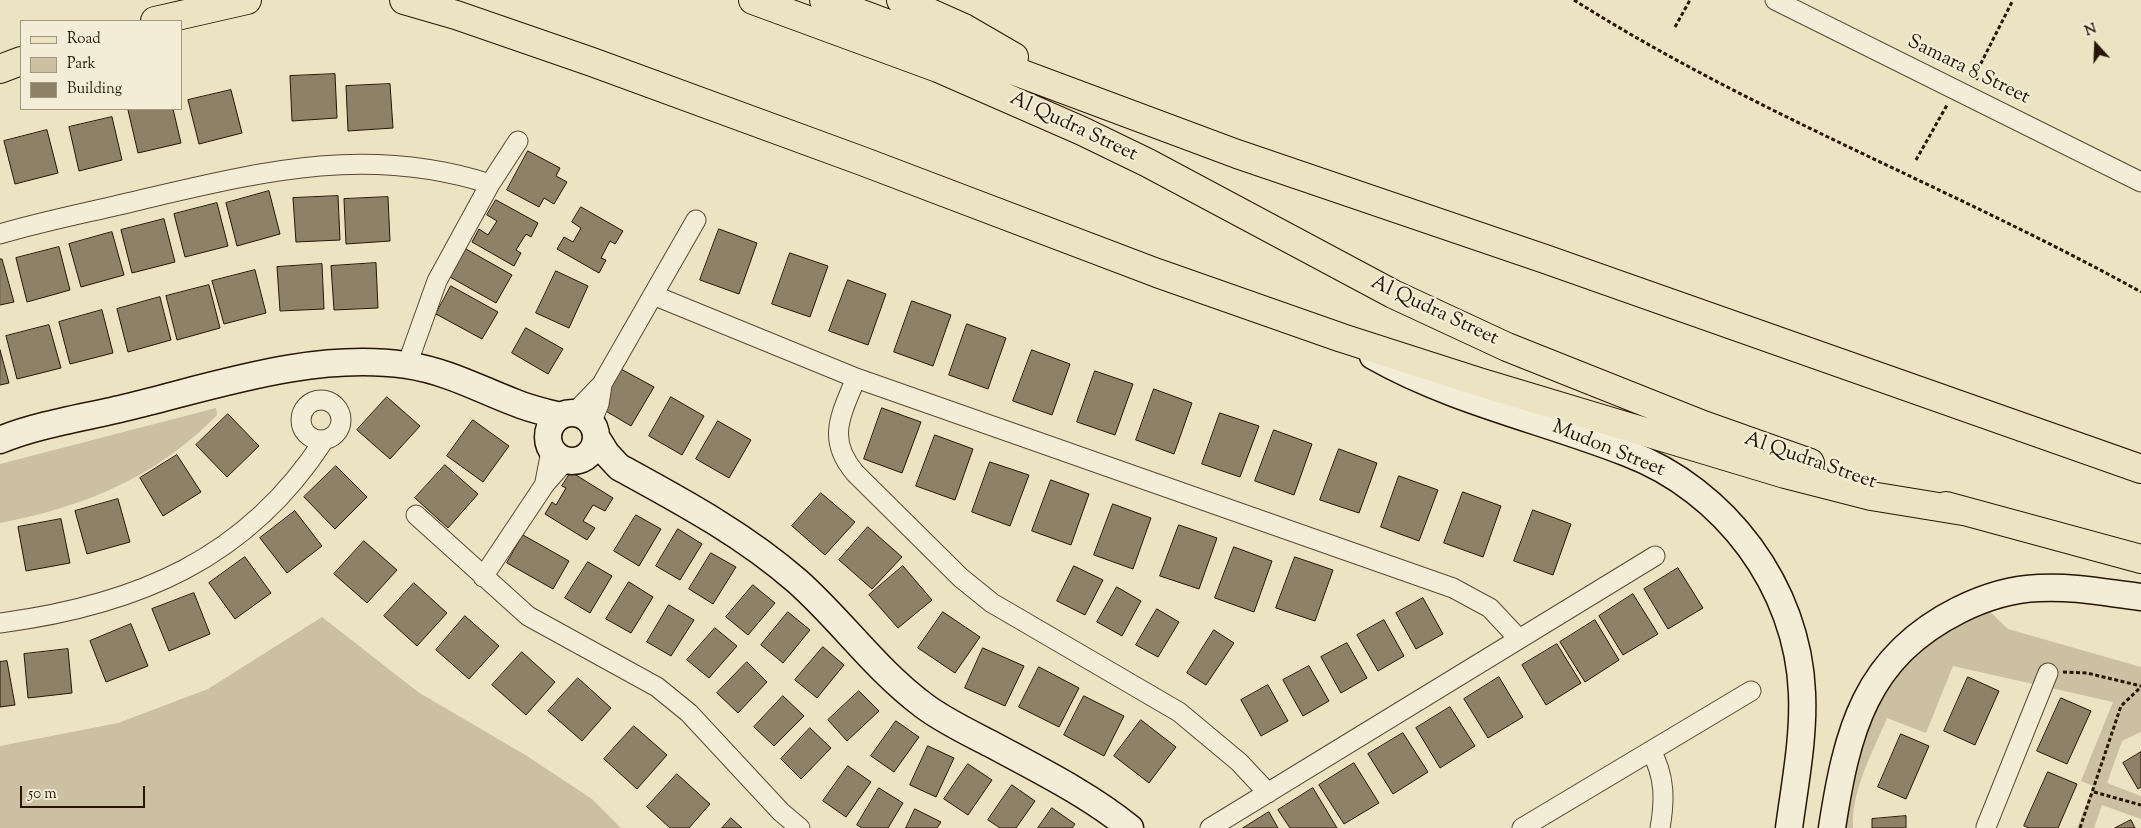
<!DOCTYPE html>
<style>
body{margin:0}
#map{position:relative;width:2141px;height:828px;overflow:hidden;background:#ece3c2;font-family:"Sorts Mill Goudy",serif}
canvas{display:block}
.legend{position:absolute;left:20px;top:20px;width:162px;height:90px;box-sizing:border-box;background:#f3edd7;border:1px solid #a19783;margin:0;padding:6px 9px;list-style:none;font-size:15px;color:#271606}
.legend li{display:flex;align-items:center;gap:10px;height:25px}
.legend b{width:25px;border:1px solid #a19783}
.north{position:absolute;left:2071px;top:20px;width:50px;height:50px;-webkit-text-stroke:4px #f3edd7;paint-order:stroke;rotate:340deg;font-size:14px;font-weight:700;line-height:20px;text-align:center;color:#271606}
.north::after{content:'';display:block;margin:auto;width:18px;height:22px;background:#271606;clip-path:polygon(50% 0,100% 100%,50% 72%,0 100%)}
.scale{position:absolute;left:20px;top:786px;width:125px;height:22px;box-sizing:border-box;border:2px solid #271606;border-top:0;padding-left:6px;font-size:15px;line-height:18px;white-space:nowrap;color:#271606;-webkit-text-stroke:4px #f3edd7;paint-order:stroke}
</style>
<div id="map">
<canvas width="2141" height="828"></canvas>
<ul class="legend">
<li><b style="height:6px;background:#ece3c2"></b>Road</li>
<li><b style="height:14px;background:#cbc0a2"></b>Park</li>
<li><b style="height:14px;background:#8d8168"></b>Building</li>
</ul>
<div class="north">N</div>
<div class="scale">50 m</div>
</div>
<script>
const ctx = document.querySelector('canvas').getContext('2d');
ctx.lineJoin = 'round';
function fill(path, color) {
  ctx.fillStyle = color;
  ctx.fill(path, 'evenodd');
}
function trace(path, color, width, dash) {
  ctx.strokeStyle = color;
  ctx.lineWidth = width;
  ctx.lineCap = dash ? 'butt' : 'round';
  ctx.setLineDash(dash || []);
  ctx.stroke(path);
}
function label(font, color, halo, rows, align = 'center') {
  ctx.font = font + ' "Sorts Mill Goudy",serif';
  ctx.lineWidth = 4.5;
  ctx.setLineDash([]);
  ctx.textBaseline = 'middle';
  ctx.strokeStyle = halo;
  ctx.fillStyle = color;
  for (const [text, x, y, turn = 0] of rows) {
    ctx.save();
    ctx.translate(x, y);
    ctx.rotate((+turn || 0) * Math.PI / 180);
    ctx.textAlign = isNaN(turn) ? turn : align;
    if (halo) ctx.strokeText(text, 0, 0);
    ctx.fillText(text, 0, 0);
    ctx.restore();
  }
}
const green = new Path2D(`
 M216,408L217,415C157,477 84,507 0,523V464Z
 M1986,608L2008,629L2141,667V732L2122,741L2107,783L2141,796V819L2102,805L2094,828H2077L2093,786L2081,781L2113,702L1953,666L1926,733L1887,718C1873,752 1851,790 1853,828H1830L1889,663Z
 M322,617L418,692L527,756L592,799L621,828H0V746L118,723L208,689Z`);
const building = new Path2D(`
 M335,74L337,118L292,121L290,76Z
 M390,84L393,128L348,131L346,86Z
 M231,90L242,133L199,144L188,100Z
 M133,109H173L181,143L138,153L128,110Z
 M112,117L122,160L79,171L69,127Z
 M47,130L58,173L15,184L4,141Z
 M528,151L560,168L556,176L567,182L554,204L544,198L539,207L507,190Z
 M269,191L280,234L237,246L226,203Z
 M338,196L340,240L296,242L293,198Z
 M388,197L390,241L346,244L344,199Z
 M496,200L538,223L531,237L526,234L516,250L521,253L514,266L472,242L479,229L488,235L497,221L487,215Z
 M217,203L228,246L185,257L174,214Z
 M581,207L623,231L615,244L610,241L601,258L606,260L599,273L557,249L564,237L573,242L581,228L572,222Z
 M164,219L175,262L132,273L121,230Z
 M719,229L757,243L739,294L700,280Z
 M112,232L124,275L81,287L69,244Z
 M59,247L70,290L27,302L16,258Z
 M466,249L512,275L496,303L450,277Z
 M790,253L828,266L810,317L772,304Z
 M0,259H2L14,302L0,305Z
 M376,263L378,308L334,310L331,266Z
 M322,264L324,309L280,311L277,267Z
 M255,270L266,313L224,324L212,281Z
 M556,271L588,286L569,328L536,313Z
 M848,280L886,294L868,345L829,331Z
 M209,285L220,328L177,340L166,296Z
 M451,286L498,312L482,339L436,314Z
 M160,297L171,340L128,352L117,309Z
 M912,301L951,315L933,366L894,352Z
 M102,310L113,353L70,364L59,322Z
 M967,324L1006,338L988,389L949,375Z
 M49,325L61,368L17,379L6,336Z
 M526,328L563,349L548,374L512,353Z
 M0,350L9,383L0,385Z
 M1032,350L1070,364L1052,415L1013,401Z
 M621,369L654,387L631,426L599,407Z
 M1095,371L1133,384L1115,435L1077,422Z
 M1154,389L1192,403L1174,454L1136,440Z
 M387,397L420,426L390,459L357,430Z
 M671,397L704,416L682,455L649,436Z
 M882,408L921,422L902,473L864,459Z
 M1220,413L1259,426L1240,477L1202,464Z
 M228,414L259,446L227,477L196,445Z
 M473,420L509,446L483,482L447,456Z
 M718,421L751,440L729,478L696,459Z
 M1274,430L1312,444L1294,495L1255,481Z
 M935,435L973,449L955,500L916,486Z
 M1339,449L1377,463L1359,513L1320,500Z
 M177,455L201,492L163,516L140,478Z
 M990,462L1029,475L1010,526L972,512Z
 M445,465L478,494L448,528L415,498Z
 M336,466L367,497L335,529L304,497Z
 M571,472L613,498L605,511L593,505L583,521L595,528L587,540L545,514L552,502L556,505L566,488L562,486Z
 M1399,476L1438,490L1419,541L1381,527Z
 M1051,480L1089,494L1071,545L1032,531Z
 M1463,492L1501,506L1483,557L1444,543Z
 M821,493L855,522L825,555L792,526Z
 M118,499L130,542L87,554L75,511Z
 M1113,504L1151,518L1133,569L1094,555Z
 M1533,510L1571,524L1553,575L1514,561Z
 M295,511L322,546L287,573L260,538Z
 M636,515L661,529L639,566L614,551Z
 M61,519L70,563L26,571L18,527Z
 M1179,525L1217,538L1199,589L1160,576Z
 M868,527L902,557L872,589L839,560Z
 M678,529L702,544L680,580L656,566Z
 M523,535L569,561L553,589L507,563Z
 M364,541L397,570L367,603L334,574Z
 M1234,547L1272,561L1254,612L1215,598Z
 M711,553L736,567L713,604L689,589Z
 M245,557L271,593L235,619L209,583Z
 M1295,557L1333,570L1315,621L1276,608Z
 M588,562L612,576L590,613L565,598Z
 M903,566L932,600L898,628L869,595Z
 M1074,566L1103,580L1085,615L1057,601Z
 M1678,568L1703,608L1668,629L1644,589Z
 M629,582L653,597L631,633L606,619Z
 M414,583L447,613L417,646L384,616Z
 M753,585L775,603L748,635L726,617Z
 M1117,587L1141,601L1122,636L1097,622Z
 M194,593L210,634L169,651L152,609Z
 M1633,594L1658,634L1623,655L1599,616Z
 M1423,598L1443,634L1416,649L1396,613Z
 M669,605L694,620L671,656L647,642Z
 M1157,609L1179,622L1158,657L1136,645Z
 M788,612L810,630L783,663L761,645Z
 M943,612L980,637L955,673L918,648Z
 M465,616L499,646L469,679L436,650Z
 M1384,620L1404,656L1378,671L1357,635Z
 M1595,620L1619,660L1585,682L1560,642Z
 M131,624L148,666L106,682L90,641Z
 M715,628L737,646L709,678L687,660Z
 M1214,630L1234,643L1206,685L1187,673Z
 M1347,643L1367,678L1341,693L1321,657Z
 M1557,644L1581,683L1546,705L1522,665Z
 M823,647L844,665L817,698L795,680Z
 M983,648L1024,666L1005,706L965,688Z
 M68,649L72,693L28,698L24,654Z
 M522,652L555,682L526,715L492,685Z
 M7,661L15,705L0,707V662Z
 M747,662L767,682L738,713L717,693Z
 M1309,666L1329,701L1303,716L1283,680Z
 M1039,667L1079,688L1059,727L1019,707Z
 M1499,677L1523,717L1488,738L1464,699Z
 M1968,677L1999,691L1975,745L1944,731Z
 M578,678L611,708L582,741L548,711Z
 M1268,685L1288,721L1261,736L1241,700Z
 M859,691L879,711L847,741L828,720Z
 M783,696L804,716L774,746L754,727Z
 M1084,696L1124,716L1104,756L1064,735Z
 M2061,698L2091,711L2067,764L2037,751Z
 M1450,707L1475,746L1440,768L1416,728Z
 M1141,720L1176,747L1149,783L1114,756Z
 M896,721L919,737L894,772L871,756Z
 M634,726L667,755L637,789L604,759Z
 M810,728L831,748L801,779L781,759Z
 M1403,733L1428,772L1393,794L1368,754Z
 M1901,734L1929,746L1906,799L1878,787Z
 M928,746L954,758L936,797L910,785Z
 M2141,752V787L2138,789L2123,763Z
 M1354,763L1379,803L1344,824L1319,785Z
 M968,764L992,780L968,815L944,799Z
 M848,766L871,782L846,817L823,801Z
 M2048,772L2077,784L2058,828H2029L2024,826Z
 M677,774L710,804L689,828H670L647,807Z
 M1012,785L1035,801L1016,828H1000L988,820Z
 M879,788L903,803L888,828H862L857,825Z
 M1313,788L1337,828H1290L1278,810Z
 M1052,808L1075,824L1072,828H1038Z
 M915,809L941,822L937,828H906Z
 M1269,812L1278,828H1243Z
 M1906,816V828H1872V819Z
 M731,818L742,828H722Z
 M2131,820L2135,828H2115Z`);
const path = new Path2D(`
 M1574,0C1754,114 1955,189 2141,292
 M1675,27L1690,0
 M1984,82L1974,77L2013,0
 M1916,160L1947,105
 M2063,672L2087,673L2141,686
 M2094,792L2141,805
 M2080,828L2121,706L2141,687`);
const street = new Path2D(`
 M1775,0L2141,182
 M0,234C47,220 96,211 144,199C264,171 369,145 490,184
 M653,295L856,378L1453,588L1490,608L1519,639
 M407,365L437,281L490,184L518,141
 M856,378C841,415 826,439 855,473L961,578L992,603L1179,712L1239,762L1268,793
 M301 420a20 20 0 1 1 40 0a20 20 0 1 1-40 0Z
 M574,413L602,384L696,220
 M591,423L599,404L602,385
 M545,482L551,451
 M416,515L528,616L657,687L689,713L781,812L800,828
 M483,577L545,484L565,461
 M0,623C137,605 247,559 324,440
 M1651,751C1665,776 1665,800 1660,828
 M1986,827L2048,673
 M1210,828L1655,556
 M1522,828L1751,691`);
const secondary = new Path2D(`
 M1373,356C1452,401 1543,420 1627,453C1725,490 1798,587 1802,693C1804,738 1795,783 1789,828
 M548 437a24 24 0 1 1 48 0a24 24 0 1 1-48 0Z
 M596,437L606,453L619,467C681,501 743,534 797,581C841,620 875,669 923,705C944,721 968,732 991,744C1039,770 1088,794 1130,828
 M0,440C38,424 88,417 128,407C218,385 313,352 406,365C447,371 479,389 516,403C530,409 545,412 560,416
 M1832,828C1847,731 1865,657 1959,610C1983,598 2012,589 2039,588C2073,586 2107,593 2141,597`);
const primary = new Path2D(`
 M404,0L456,15L592,62L862,161L1157,273L1342,338L1479,382L1785,474L1871,496L1963,511
 M753,0L938,68L1082,131L1148,163L1393,294L1507,347L1703,425L1810,463
 M824,0L1237,154L1545,259L2141,469
 M901,0L964,28L1014,57
 M155,21L247,0
 M0,69L21,61
 M1946,506L2141,559`);
const streetNames = [
 ["Samara 8 Street",1968,71,26],
 ["Al Qudra Street",1073,128,25],
 ["Al Qudra Street",1434,312,25],
 ["Mudon Street",1608,450,22],
 ["Al Qudra Street",1810,462,19]
];
fill(green, '#cbc0a2');
fill(building, '#8d8168');
trace(building, '#271606', 1);
trace(street, '#584935', 21);
trace(secondary, '#271606', 29);
trace(primary, '#271606', 30);
trace(path, '#271606', 3, [4, 2.5]);
trace(street, '#f3edd7', 19);
trace(secondary, '#f3edd7', 26);
trace(primary, '#ece3c2', 28);
label('20px', '#271606', '#f3edd7', streetNames);
</script>
